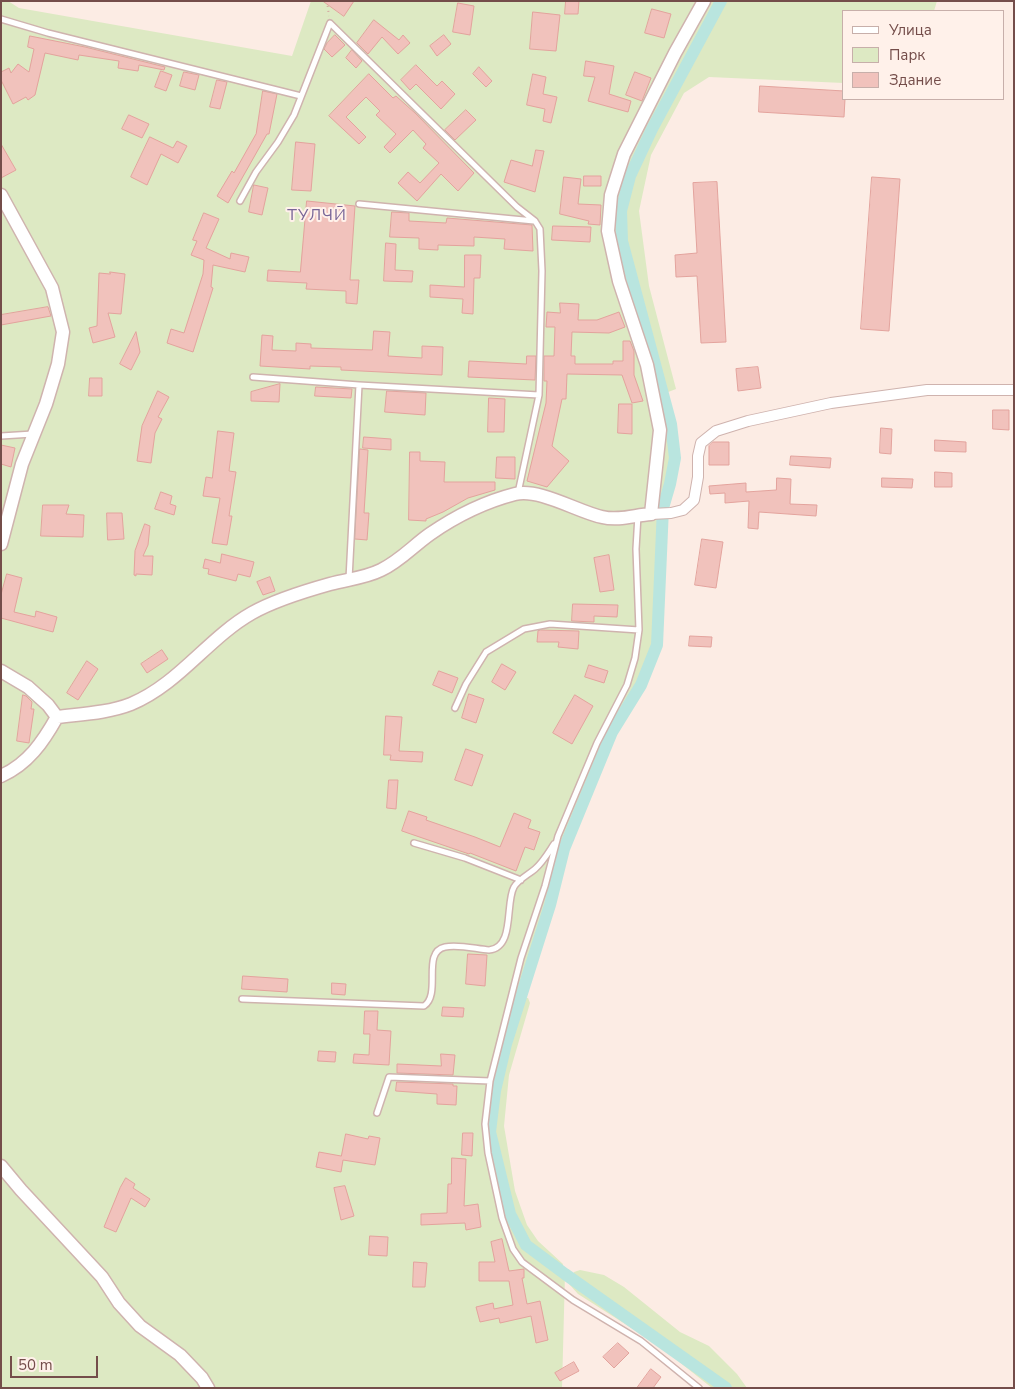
<!DOCTYPE html>
<meta charset="utf-8">
<style>
body{margin:0}
#map{position:relative;width:1015px;height:1389px;overflow:hidden;background:#fcece4;font-family:"Nunito Sans",sans-serif}
canvas{display:block}
.frame{position:absolute;inset:0;border:2px solid #744d4a;pointer-events:none}
.legend{position:absolute;left:842px;top:10px;width:162px;height:90px;box-sizing:border-box;background:#fff1ea;border:1px solid #c7afaa;margin:0;padding:6px 9px;list-style:none;font-size:15px;color:#744d4a}
.legend li{display:flex;align-items:center;gap:10px;height:25px}
.legend b{width:25px;border:1px solid #c7afaa}
.scale{position:absolute;left:10px;top:1356px;width:88px;height:22px;box-sizing:border-box;border:2px solid #744d4a;border-top:0;padding-left:6px;font-size:15px;line-height:18px;white-space:nowrap;color:#744d4a;-webkit-text-stroke:4px #fff1ea;paint-order:stroke}
</style>
<div id="map">
<canvas width="1015" height="1389"></canvas>
<div class="frame"></div>
<ul class="legend">
<li><b style="height:6px;background:#fff"></b>Улица</li>
<li><b style="height:14px;background:#dde9c3"></b>Парк</li>
<li><b style="height:14px;background:#f1c2bc"></b>Здание</li>
</ul>
<div class="scale">50 m</div>
</div>
<script>
const ctx = document.querySelector('canvas').getContext('2d');
ctx.lineJoin = 'round';
function fill(path, color) {
  ctx.fillStyle = color;
  ctx.fill(path, 'evenodd');
}
function trace(path, color, width, dash) {
  ctx.strokeStyle = color;
  ctx.lineWidth = width;
  ctx.lineCap = dash ? 'butt' : 'round';
  ctx.setLineDash(dash || []);
  ctx.stroke(path);
}
function label(font, color, halo, rows, align = 'center') {
  ctx.font = font + ' "Nunito Sans",sans-serif';
  ctx.lineWidth = 4;
  ctx.setLineDash([]);
  ctx.textBaseline = 'middle';
  ctx.strokeStyle = halo;
  ctx.fillStyle = color;
  for (const [text, x, y, turn = 0] of rows) {
    ctx.save();
    ctx.translate(x, y);
    ctx.rotate((+turn || 0) * Math.PI / 180);
    ctx.textAlign = isNaN(turn) ? turn : align;
    if (halo) ctx.strokeText(text, 0, 0);
    ctx.fillText(text, 0, 0);
    ctx.restore();
  }
}
const green = new Path2D(`
 M1,1H8L19,8L292,56L311,1H937L934,11H844V83L709,77L684,93L651,155L639,211L649,286L676,389L663,394L671,424L675,458L670,484L663,508L657,645L641,685L612,732L564,849L550,905L520,997L528,998L530,1003L509,1075L504,1126L515,1191L527,1225L538,1241L563,1264L561,1271L565,1274L562,1388H1Z
 M580,1270L604,1275L624,1287L680,1332L709,1346L737,1374L747,1388H712L658,1345L578,1294L569,1284L574,1272Z`);
const canal = new Path2D(`
 M721,1L652,129L630,176L621,211L622,241L671,424L675,458L670,484L663,508L657,645L641,685L612,732L564,849L550,905L506,1044L495,1091L490,1132L510,1214L526,1245L565,1274L726,1388`);
const building = new Path2D(`
 M323,1H354L344,16Z
 M566,1H579L578,14H565Z
 M458,3L474,6L470,35L453,32Z
 M652,9L671,14L664,38L645,33Z
 M533,12L560,15L556,51L530,49Z
 M374,20L399,40L403,35L410,43L398,54L382,37L368,54L357,43Z
 M335,35L345,45L332,57L324,49L327,43Z
 M444,35L451,44L437,56L430,46Z
 M30,36L85,47L165,67L164,70L139,65L138,71L118,68L119,61L79,55L78,60L45,53L35,95L28,100L26,97L13,104L1,80V72L9,68L11,73L18,64L29,72L34,49L28,47Z
 M352,50L362,61L356,68L346,58Z
 M586,61L614,66L609,94L631,101L628,112L588,101L595,77L584,76Z
 M416,65L437,86L442,81L455,94L441,109L416,84L410,90L401,80Z
 M479,67L492,81L486,87L473,74Z
 M161,71L172,75L166,91L155,87Z
 M184,72L199,75L195,90L180,86Z
 M635,72L651,78L642,101L626,95Z
 M369,74L393,98L396,96L415,113L474,173L458,191L441,174L417,201L398,183L408,172L420,183L439,163L423,148L426,144L413,130L390,153L384,147L396,134L376,115L380,111L366,97L346,117L366,137L359,144L329,116Z
 M533,74L546,77L543,94L557,97L551,123L543,121L545,109L527,105Z
 M217,80L227,82L220,109L210,107Z
 M760,86L844,91V99H845L844,117L759,112Z
 M263,91L277,94L269,134H267L228,203L217,196L232,171L234,173L256,134Z
 M466,110L476,120L455,140L445,130Z
 M129,115L149,124L142,138L122,129Z
 M150,137L173,148L177,141L187,146L178,163L161,154L147,185L131,177Z
 M296,142L315,144L311,191L292,190Z
 M1,144L16,170L1,178Z
 M536,150L544,151L535,192L504,182L511,160L532,166Z
 M584,176H601V186H584Z
 M564,177L581,179L578,204L601,205L600,225L588,224L589,221L560,214Z
 M872,177L900,179L889,331L861,329Z
 M717,182L726,342L701,343L697,276L676,277L675,255L697,253L693,183Z
 M254,185L268,188L262,215L249,212Z
 M307,201L355,206L350,280H359L357,304L346,303V291L306,289L307,283L267,281L268,270L300,272Z
 M392,212L409,213V221L446,223L447,218L532,225L533,251L504,249L505,239L474,237V246L438,245V250L419,249V238L390,237Z
 M204,213L219,219L206,248L230,259L231,253L249,257L245,272L213,265L211,287L213,288L193,352L167,343L171,329L184,333L203,274L204,260L191,255L197,241L193,240Z
 M553,226L591,227L590,242L552,240Z
 M386,243L396,244L395,270L413,271L412,282L384,281Z
 M465,255H481L480,278H474L473,314L462,313L463,299L430,297V285L464,287Z
 M110,272L125,274L121,314L108,313L115,337L93,343L89,328L97,326L99,273L110,274Z
 M560,303L579,304L578,320H597L619,312L625,327L609,333L572,332L571,356H575V364H613V361H623V341H630L634,351V375L643,401L632,403L622,375L567,374L566,399H562L552,446L569,461L547,487L527,481L546,403L547,381H544V356H554L555,327H546L547,312L560,313Z
 M48,307L51,316L1,325V315Z
 M374,331L390,332L388,356L422,358V346L443,347L442,375L341,370V367L310,366V369L260,366L262,335L273,336L272,350L296,351V343L311,344V348L372,350Z
 M136,332L140,352L131,370L120,364Z
 M527,356H536L535,380L468,377L469,361L526,364Z
 M758,367L761,388L738,391L736,369Z
 M90,378H102V396H89Z
 M280,384L279,402L251,401V392Z
 M316,387L352,389L351,398L315,396Z
 M158,391L169,397L158,417L162,419L155,433L151,463L137,461L142,426Z
 M387,391L426,393L425,415L385,412Z
 M489,398L505,399L504,432H488Z
 M619,404H632V434L618,433Z
 M993,410H1009V430L993,429Z
 M881,428L892,429L891,454L880,453Z
 M218,431L234,433L229,471L236,472L229,516H232L227,545L212,543L220,498L203,496L206,477L212,478Z
 M364,437L391,439V450L363,448Z
 M935,440L966,442V452L935,451Z
 M713,442H729V465H709V446Z
 M1,445L15,448L11,467L1,464Z
 M360,449L368,450L364,513H369L367,540L355,539Z
 M410,452H420V461L445,462L444,482H495V490L468,498L443,512L426,519V521L409,520Z
 M791,456L831,458L830,468L790,465Z
 M497,457H515V479L496,478Z
 M935,472L952,473V487H935Z
 M777,478L791,479L790,504L817,505L816,516L759,512L758,529L748,528L749,501L725,503V493L710,494L709,486L746,483V492L776,490Z
 M882,478L913,479L912,488L882,487Z
 M161,492L172,496L170,504L176,506L174,515L155,509Z
 M43,505H69L66,514L84,515L83,537L41,536Z
 M107,513H122L124,539L108,540Z
 M145,524L150,526L148,545L143,556H153L152,575L136,574V576L134,575L135,551Z
 M702,539L723,542L716,588L695,585Z
 M222,554L254,562L250,577L238,574L236,581L208,574L209,569L203,568L205,559L220,563Z
 M609,555L614,590L600,592L594,558Z
 M7,574L22,578L14,612L35,617L36,611L57,617L53,632L1,618V595Z
 M270,577L275,591L263,595L257,582Z
 M573,604L618,605L617,617L594,616V622L572,621Z
 M541,630L579,631L578,649L558,647L559,642H537L538,631Z
 M690,636L712,637L711,647L689,646Z
 M162,650L168,659L147,673L141,664Z
 M87,661L98,669L78,700L67,693Z
 M502,664L516,672L505,690L492,682Z
 M589,665L608,671L604,683L585,677Z
 M439,671L458,678L452,693L433,685Z
 M469,694L484,699L476,723L462,718Z
 M23,695L26,696L32,702L31,709H34L29,743L17,741Z
 M575,695L593,706L572,744L553,733Z
 M386,716L402,717L399,751L423,752L422,762L390,760L391,755H384Z
 M466,749L483,755L472,786L455,780Z
 M389,780H398L396,809L387,808Z
 M409,811L427,817L426,820L475,837L500,847L514,813L531,820L528,828L540,832L534,850L525,847L516,871L470,853L469,854L402,831Z
 M468,954L487,955L485,986L466,984Z
 M243,976L288,979L287,992L242,989Z
 M332,983L346,984L345,995L332,994Z
 M443,1007L464,1008L463,1017L442,1016Z
 M365,1011H378L377,1030L391,1031L389,1065L353,1063L354,1054L369,1055L370,1034H364Z
 M319,1051L336,1052L335,1062L318,1061Z
 M441,1054L455,1055L453,1075L397,1073V1064L441,1066Z
 M397,1082L453,1084V1086H457L456,1105L437,1104V1094L396,1091Z
 M463,1133H473L472,1156L462,1155Z
 M346,1134L368,1139L369,1136L380,1138L375,1165L343,1160L341,1172L316,1167L319,1152L341,1156Z
 M452,1158L466,1159L464,1206L478,1204L481,1227L466,1230L465,1223L421,1225V1214L447,1213L448,1184H451Z
 M126,1178L135,1184L133,1188L150,1199L145,1207L131,1198L116,1232L104,1227L120,1188Z
 M345,1186L354,1216L341,1220L334,1188Z
 M370,1236L388,1237L387,1256L369,1255Z
 M502,1239L509,1271L524,1269V1278H522L527,1304L540,1301L548,1340L536,1343L531,1316L500,1323L499,1318L480,1322L476,1307L493,1303L494,1309L513,1305L509,1281H479V1262H495L491,1242Z
 M414,1262L427,1263L425,1287H413Z
 M618,1343L629,1353L614,1368L603,1357Z
 M574,1362L579,1371L560,1381L555,1373Z
 M651,1369L661,1377L653,1388H637Z`);
const path = new Path2D(`
 M327,1L329,16`);
const service = new Path2D(`
 M1,19L48,33L301,96
 M240,201L256,172L278,142L294,115L330,23L517,207L535,221L540,229L542,271L539,395
 M359,204L534,221
 M253,377L359,385L539,395L518,493
 M1,436L33,434
 M638,515L636,549L639,630L635,658L627,685L597,743L558,836L545,886L521,958L490,1081L485,1124L488,1153L502,1218L513,1249L522,1262L573,1300L641,1341L699,1388
 M349,579L359,385
 M455,708L466,684L486,652L524,629L550,624L639,630
 M414,843L465,858L521,880
 M242,999L424,1006C442,994 421,952 445,947C458,944 476,949 489,950C515,948 505,903 514,887C519,879 528,875 535,869C543,862 548,853 554,844
 M377,1113L389,1077L490,1081`);
const minor = new Path2D(`
 M651,514L671,513L683,510L694,500L698,477V456L701,443L716,431L748,421L831,403L927,390H1014`);
const tertiary = new Path2D(`
 M1,195L52,288L63,332L58,364L46,404L22,464L1,544
 M1,671L28,687L48,705L57,717C43,742 28,764 1,776
 M57,717C81,714 108,713 131,704C179,684 208,638 252,613C275,600 305,591 330,584C348,579 365,578 381,570C400,561 413,546 430,534C456,516 484,502 515,494C540,488 578,512 602,517C619,521 635,515 651,514L660,430L647,365L619,281L608,231L611,195L624,154L675,53L704,1
 M1,1166L21,1190L102,1277L119,1303L140,1326L180,1355L202,1378L208,1388`);
const quarterNames = [
 ["ТУЛЧӢ",317,216]
];
fill(green, '#dde9c3');
trace(canal, '#b9e5df', 12);
fill(building, '#f1c2bc');
trace(building, '#e3a39d', 1);
trace(service, '#cfb3ae', 8);
trace(minor, '#cfb3ae', 12);
trace(tertiary, '#cfb3ae', 15);
trace(path, '#d5a59f', 2, [1, 4]);
trace(service, '#fff', 5);
trace(minor, '#fff', 10);
trace(tertiary, '#fff', 12);
ctx.letterSpacing = '1px';
label('16px', '#786597', '#fff1ea', quarterNames);
ctx.letterSpacing = '0px';
</script>
